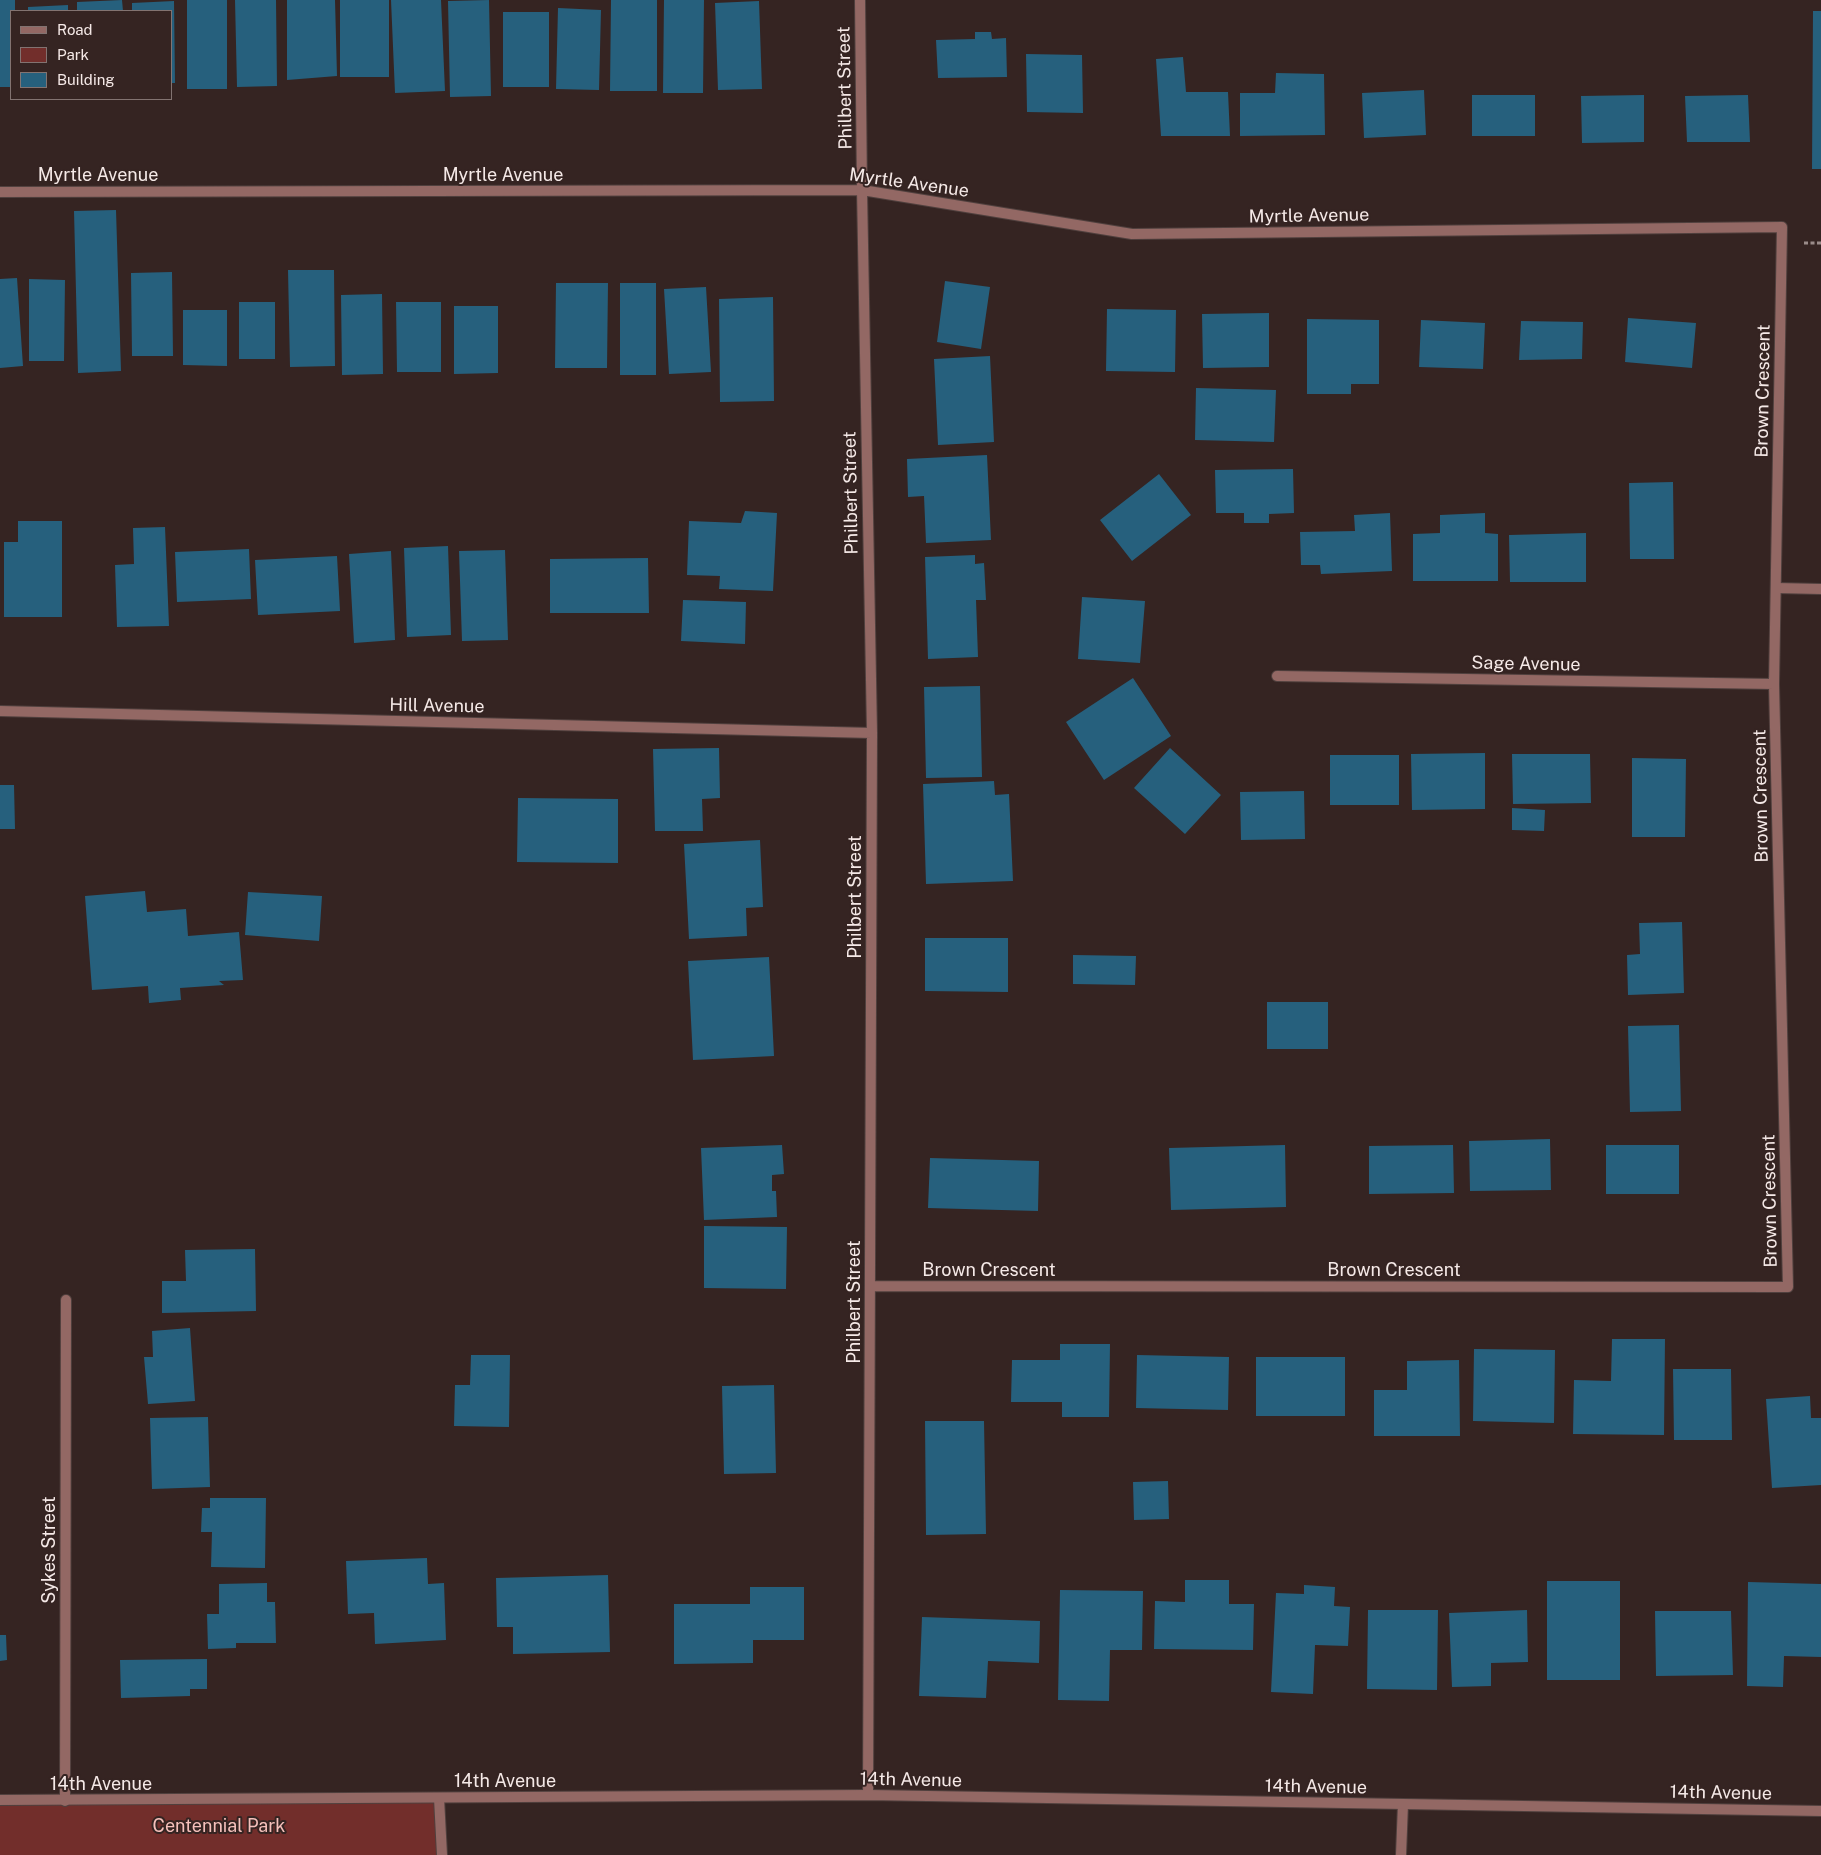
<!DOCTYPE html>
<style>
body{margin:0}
#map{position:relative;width:1821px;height:1855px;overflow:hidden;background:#352422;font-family:"Public Sans",sans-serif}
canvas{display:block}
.legend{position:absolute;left:10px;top:10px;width:162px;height:90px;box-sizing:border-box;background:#352422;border:1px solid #827371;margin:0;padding:6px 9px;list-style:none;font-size:15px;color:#f5e9e7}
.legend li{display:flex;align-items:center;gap:10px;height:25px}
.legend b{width:25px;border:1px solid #827371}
</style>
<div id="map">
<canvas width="1821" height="1855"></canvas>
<ul class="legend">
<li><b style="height:6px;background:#936864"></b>Road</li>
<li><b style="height:14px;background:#722e2b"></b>Park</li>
<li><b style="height:14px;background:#26607d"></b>Building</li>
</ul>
</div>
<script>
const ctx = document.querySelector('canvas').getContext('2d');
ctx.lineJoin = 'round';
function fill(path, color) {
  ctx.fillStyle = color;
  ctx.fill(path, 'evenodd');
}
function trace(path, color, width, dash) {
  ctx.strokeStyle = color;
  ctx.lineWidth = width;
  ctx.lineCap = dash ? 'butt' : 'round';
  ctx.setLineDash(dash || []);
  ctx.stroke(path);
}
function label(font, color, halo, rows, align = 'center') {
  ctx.font = font + ' "Public Sans",sans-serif';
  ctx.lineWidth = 4;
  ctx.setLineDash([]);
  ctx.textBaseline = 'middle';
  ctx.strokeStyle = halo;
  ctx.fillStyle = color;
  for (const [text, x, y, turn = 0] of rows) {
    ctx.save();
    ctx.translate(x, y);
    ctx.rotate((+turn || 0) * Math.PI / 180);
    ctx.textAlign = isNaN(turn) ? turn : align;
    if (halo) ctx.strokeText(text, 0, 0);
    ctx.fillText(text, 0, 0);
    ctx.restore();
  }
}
const green = new Path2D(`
 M0,1797L439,1798V1855H0Z`);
const building = new Path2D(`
 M0,0H15V11H11V87H0Z
 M122,0L123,11H77V2Z
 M187,0H227V89H187Z
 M235,0H276L277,86L237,87Z
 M287,0H335L337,76L287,80Z
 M340,0H389V77H340Z
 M391,0H441L445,91L395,93Z
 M489,0L491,96L450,97L448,1Z
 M611,0H657V91H610Z
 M664,0H704L703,93H663Z
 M174,1L175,83H171V11H132V3Z
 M759,1L762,89L718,90L715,3Z
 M68,5V11H28V7Z
 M558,8L601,10L599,90L556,89Z
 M1813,11H1821V169H1812Z
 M503,12H549V87H503Z
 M975,32H991L992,39L1006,38L1007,77L938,78L936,40L975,39Z
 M1026,54L1082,55L1083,113L1027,112Z
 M1183,57L1186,92H1228L1230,136H1161L1156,59Z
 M1276,73L1324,74L1325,135L1240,136V93H1275Z
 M1424,90L1426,135L1364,138L1362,93Z
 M1472,95H1535V136H1472Z
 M1644,95V142L1582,143L1581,96Z
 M1748,95L1750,142H1687L1685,96Z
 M116,210L121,371L78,373L74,211Z
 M288,270H334L335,366L290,367Z
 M172,272L173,356H132L131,273Z
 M17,278L23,366L0,368V279Z
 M29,279L65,280L64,361H29Z
 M945,281L990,287L981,349L937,342Z
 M556,283H608L607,368H555Z
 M620,283H656V375H620Z
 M706,287L711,372L669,374L664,289Z
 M382,294L383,374L342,375L341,295Z
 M773,297L774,401L720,402L719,299Z
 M239,302H275V359H239Z
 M396,302H441V372H397Z
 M454,306H498V373L454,374Z
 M1107,309L1176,310L1175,372L1106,371Z
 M183,310H227V366L183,365Z
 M1269,313V367L1203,368L1202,314Z
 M1628,318L1696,323L1692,368L1625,362Z
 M1307,319L1379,320V384H1351V394H1307Z
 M1421,320L1485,323L1483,369L1419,367Z
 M1521,321L1583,322L1582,359L1519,360Z
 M990,356L994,442L938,445L934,359Z
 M1196,388L1276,390L1274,442L1195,440Z
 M987,455L991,540L926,543L924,496L908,497L907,459Z
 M1293,469L1294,513L1269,514V523H1244V513H1216L1215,470Z
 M1159,474L1191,515L1132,561L1100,520Z
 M1673,482L1674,559H1630L1629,483Z
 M745,511L777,513L773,591L719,589L720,576L687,575L689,521L741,523Z
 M1390,513L1392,571L1321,574L1320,565H1301L1300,532L1355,531L1354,515Z
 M1485,513V533L1498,534V581H1413V534L1440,533V515Z
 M18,521H62V617H4V542H18Z
 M165,527L169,626L117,627L115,565L134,564L133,528Z
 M1586,533V582H1510L1509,535Z
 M448,546L451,635L407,637L404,548Z
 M249,549L251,599L177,602L175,552Z
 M505,550L508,640L462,641L459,551Z
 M391,551L395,640L354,643L349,554Z
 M975,555V564L984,563L986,600H976L978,657L928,659L925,557Z
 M337,556L340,611L258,615L255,560Z
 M648,558L649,613H550V559Z
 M1082,597L1145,601L1140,663L1078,659Z
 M683,600L746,602L745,644L681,641Z
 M1133,678L1171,736L1104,780L1066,722Z
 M980,686L982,777L926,778L924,687Z
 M719,748L720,798L702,799L703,831H655L653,749Z
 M1170,748L1221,795L1185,834L1134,788Z
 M1485,753V809L1412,810L1411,754Z
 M1512,754H1590L1591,803L1513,804Z
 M1330,755H1399V805H1330Z
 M1632,758L1686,759L1685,837H1632Z
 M994,781L995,795L1009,794L1013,881L926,884L923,784Z
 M0,785H14L15,829H0Z
 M1304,791L1305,839L1241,840L1240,792Z
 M518,798L618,799V863L517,862Z
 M1512,808L1545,810L1544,831L1512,830Z
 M760,840L763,907L746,908L747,936L689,939L684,844Z
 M145,891L147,912L186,909L188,936L239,932L243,980L219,981L224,985L180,988L181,1000L149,1003L148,986L92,990L85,896Z
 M248,892L322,896L319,941L245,935Z
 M1682,922L1684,993L1628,995L1627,955L1640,954L1639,923Z
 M925,938H1008V992L925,991Z
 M1073,955L1136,956L1135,985L1073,984Z
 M769,957L774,1056L693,1060L688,961Z
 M1267,1002H1328V1049H1267Z
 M1679,1025L1681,1111L1630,1112L1628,1026Z
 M1550,1139L1551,1190L1470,1191L1469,1141Z
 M782,1145L784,1174L772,1175V1191H776L777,1217L704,1220L701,1148Z
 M1285,1145L1286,1207L1171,1210L1169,1148Z
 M1453,1145L1454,1193L1369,1194V1146Z
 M1606,1145H1679V1194H1606Z
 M930,1158L1039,1161L1038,1211L928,1208Z
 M704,1226L787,1227L786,1289L704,1288Z
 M255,1249L256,1311L162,1313V1281H186L185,1250Z
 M190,1328L195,1401L148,1404L144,1357H153L152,1331Z
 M1612,1339H1665L1664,1435L1573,1434L1574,1380L1611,1381Z
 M1060,1344H1110L1109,1417H1062V1402H1011L1012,1360H1060Z
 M1474,1349L1555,1350L1554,1423L1473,1421Z
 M471,1355H510L509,1427L454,1426L455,1385H470Z
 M1137,1355L1229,1357L1228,1410L1136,1408Z
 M1256,1357H1345V1416H1256Z
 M1459,1360L1460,1436H1374V1390H1407V1361Z
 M1673,1369H1731L1732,1440H1674Z
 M774,1385L776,1473L724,1474L722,1386Z
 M1810,1396L1811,1418H1821V1485L1772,1488L1766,1399Z
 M208,1417L210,1487L152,1489L150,1418Z
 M925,1421H984L986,1534L926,1535Z
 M1168,1481L1169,1519L1134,1520L1133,1482Z
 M210,1498H266L265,1568L211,1567L212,1532H201L202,1508H210Z
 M427,1558L428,1584L444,1583L446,1640L375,1644L374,1613L348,1614L346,1561Z
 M608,1575L610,1652L513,1654V1627H497L496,1578Z
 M1185,1580H1229V1604H1254L1253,1650L1154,1649L1155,1601L1185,1602Z
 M1547,1581H1620V1680H1547Z
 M1748,1582L1821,1584V1657L1784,1656L1783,1687L1747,1686Z
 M267,1583V1602H275L276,1643H236V1648L208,1649L207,1614H219V1584Z
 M1304,1585L1335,1587L1334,1606L1350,1607L1348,1646L1315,1645L1313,1694L1271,1692L1276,1593L1304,1594Z
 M750,1587H804V1640H753V1663L674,1664V1604H750Z
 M1060,1590L1143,1591L1142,1650H1110L1109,1701L1058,1700Z
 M1368,1610H1438L1437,1690L1367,1689Z
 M1527,1610L1528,1662L1491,1663V1686L1452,1687L1449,1613Z
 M1655,1611H1731L1733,1675L1656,1676Z
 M922,1617L1040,1621L1039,1663L988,1661L986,1698L919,1696Z
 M0,1635H6L7,1660L0,1661Z
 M207,1659V1689H190V1696L121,1698L120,1660Z`);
const path = new Path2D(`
 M1804,243H1821`);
const service = new Path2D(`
 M1776,588L1821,589`);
const minor = new Path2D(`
 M860,0L862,190L872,733L868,1795
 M0,192L862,190L1132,234L1782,227L1774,684L1788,1287L870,1286
 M1277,676L1774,684
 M0,711L872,733
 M439,1798L442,1855
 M65,1801L66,1300
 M1401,1855L1403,1804`);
const tertiary = new Path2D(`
 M0,1800L868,1795L1821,1811`);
const streetNames = [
 ["Philbert Street",845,88,-91],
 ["Myrtle Avenue",98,175],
 ["Myrtle Avenue",503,175],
 ["Myrtle Avenue",909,183,8],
 ["Myrtle Avenue",1309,216,-1],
 ["Brown Crescent",1763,391,-89],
 ["Philbert Street",851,493,-91],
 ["Sage Avenue",1526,664,1],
 ["Hill Avenue",437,706,1],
 ["Brown Crescent",1761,796,-91],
 ["Philbert Street",855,897,-90],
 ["Brown Crescent",1770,1201,-91],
 ["Brown Crescent",989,1270],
 ["Brown Crescent",1394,1270],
 ["Philbert Street",854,1302,-90],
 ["Sykes Street",49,1550,-90],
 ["14th Avenue",911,1780,1],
 ["14th Avenue",505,1781],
 ["14th Avenue",101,1784],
 ["14th Avenue",1316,1787,1],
 ["14th Avenue",1721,1793,1]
];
const parkNames = [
 ["Centennial Park",219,1826]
];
fill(green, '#722e2b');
fill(building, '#26607d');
trace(service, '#50403e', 12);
trace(minor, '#50403e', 12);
trace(tertiary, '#50403e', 12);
trace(path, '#9a8b89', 3, [4, 2.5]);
trace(service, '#936864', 10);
trace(minor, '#936864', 10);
trace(tertiary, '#936864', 10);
label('18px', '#f5e9e7', '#352422', streetNames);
label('18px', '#f5c0bb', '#352422', parkNames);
</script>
